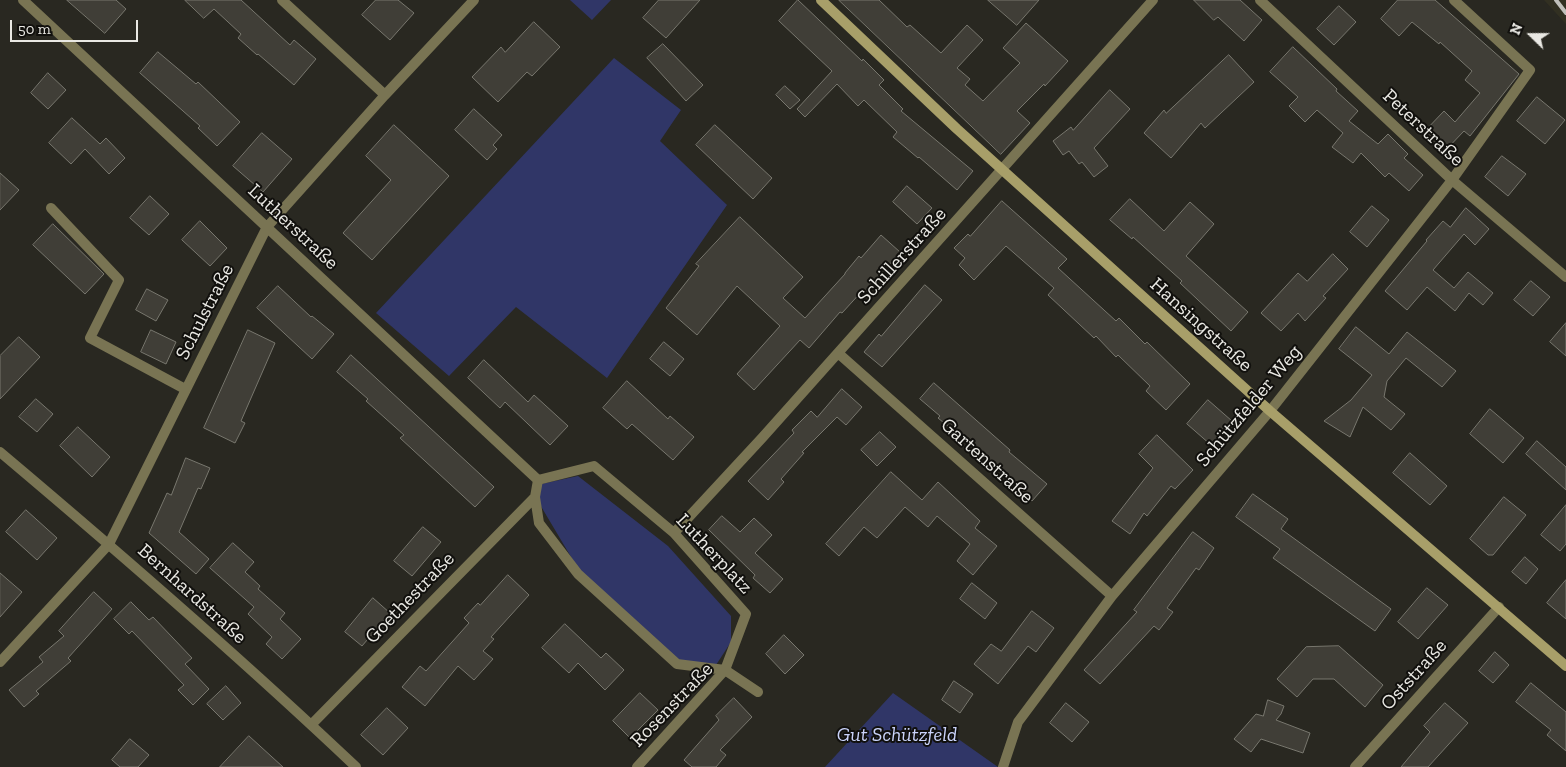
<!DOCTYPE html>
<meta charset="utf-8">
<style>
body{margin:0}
#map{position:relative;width:1566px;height:767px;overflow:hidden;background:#292821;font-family:"Zilla Slab",serif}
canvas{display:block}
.north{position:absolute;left:1506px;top:10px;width:50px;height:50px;-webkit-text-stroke:4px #11100d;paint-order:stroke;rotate:292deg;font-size:14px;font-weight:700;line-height:20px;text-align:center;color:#e9e8e3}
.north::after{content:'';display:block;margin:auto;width:18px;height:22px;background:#e9e8e3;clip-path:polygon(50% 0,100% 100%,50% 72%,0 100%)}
.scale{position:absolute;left:10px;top:20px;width:128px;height:22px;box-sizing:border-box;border:2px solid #e9e8e3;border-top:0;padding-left:6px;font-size:15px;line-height:18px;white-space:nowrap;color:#e9e8e3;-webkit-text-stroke:4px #11100d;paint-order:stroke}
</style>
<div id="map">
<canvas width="1566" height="767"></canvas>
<div class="north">N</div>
<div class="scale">50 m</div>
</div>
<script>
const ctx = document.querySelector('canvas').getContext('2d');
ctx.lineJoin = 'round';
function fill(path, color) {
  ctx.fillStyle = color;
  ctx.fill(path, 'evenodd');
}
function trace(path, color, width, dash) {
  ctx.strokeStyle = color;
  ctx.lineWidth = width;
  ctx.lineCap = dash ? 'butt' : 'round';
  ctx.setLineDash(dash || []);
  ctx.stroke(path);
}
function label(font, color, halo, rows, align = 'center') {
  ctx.font = font + ' "Zilla Slab",serif';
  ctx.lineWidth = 4;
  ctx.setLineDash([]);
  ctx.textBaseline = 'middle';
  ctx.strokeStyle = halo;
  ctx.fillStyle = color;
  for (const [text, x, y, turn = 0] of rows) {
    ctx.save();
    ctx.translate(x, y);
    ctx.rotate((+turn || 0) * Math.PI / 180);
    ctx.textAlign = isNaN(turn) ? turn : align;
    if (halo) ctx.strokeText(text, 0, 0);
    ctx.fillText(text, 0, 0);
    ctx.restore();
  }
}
const built = new Path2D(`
 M1544,0H1566V24Z`);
const green = new Path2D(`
 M570,0H611L592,20Z
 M614,58L681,110L660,141L727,205L607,378L516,307L449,376L376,313Z
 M578,476L668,546L731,616V642L716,665L676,660L580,572L539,503L541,484Z
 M893,693L998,767H825Z`);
const building = new Path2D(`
 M67,0H116L126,9L105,33Z
 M185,0H241L290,45L294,40L316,59L294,85L258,54L257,55L238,38L241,34L214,9L204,18Z
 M376,0H398L414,13L390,40L362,15Z
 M659,0H700L666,38L643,18Z
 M798,0L862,61L863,59L884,80L879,85L903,109L901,111L973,171L957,190L919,157L918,158L893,137L897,132L864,100L858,106L837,84L805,117L797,109L832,71L779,21Z
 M839,0H879L907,27L910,25L941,53L967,25L983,40L957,68L970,79L965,85L983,101L1020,63L1003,48L1026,23L1068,61L1045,86L1044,84L1017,111L1030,123L1001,154Z
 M988,0H1039L1017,25Z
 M1194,0H1240L1262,20L1244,41L1218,17L1214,20Z
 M1398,0H1435L1519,74L1470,136L1464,131L1443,153L1423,133L1444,111L1455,122L1480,93L1465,80L1472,71L1440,42L1439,44L1412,22L1399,36L1381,19Z
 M1339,6L1356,22L1334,45L1317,29Z
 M534,22L560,47L532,76L527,72L498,102L472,77L501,47L505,52Z
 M663,44L703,85L686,101L647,58Z
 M1293,47L1337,89L1336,91L1358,111L1349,121L1378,144L1388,134L1408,154L1404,158L1423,175L1409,191L1389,173L1385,177L1361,153L1353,163L1332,147L1343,133L1317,110L1305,122L1289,106L1298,97L1270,72Z
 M158,52L196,84L198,82L240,122L217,146L198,128L200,126L140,73Z
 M1229,55L1254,82L1205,128L1201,123L1171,158L1144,133L1164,110L1166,113Z
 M48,73L66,90L48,109L31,93Z
 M785,86L800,100L790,109L776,95Z
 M1110,90L1130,109L1094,148L1108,166L1094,177L1082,162L1079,164L1069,151L1063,155L1053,141L1071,127L1073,130Z
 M1537,97L1565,120L1545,144L1517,121Z
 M474,109L502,135L493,145L497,149L487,160L455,130Z
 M72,118L100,144L106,138L125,158L109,174L85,149L71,164L49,143Z
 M394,125L449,176L372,260L343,233L391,180L366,156Z
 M715,125L772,178L753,199L696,145Z
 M262,133L292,159L263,192L233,166Z
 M1502,156L1526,174L1508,196L1485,177Z
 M0,173L19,190L0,210Z
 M907,186L932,208L917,224L893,202Z
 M150,196L169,214L149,235L130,218Z
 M1130,199L1164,231L1190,202L1214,224L1186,256L1248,312L1231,331L1180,283L1182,281L1133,237L1132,239L1110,220Z
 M1002,201L1067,259L1058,268L1116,321L1119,318L1145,344L1147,342L1190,384L1166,410L1146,391L1150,386L1118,355L1116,357L1096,336L1094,338L1048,295L1054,288L1006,246L974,280L959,265L965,258L954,248L968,234L970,236Z
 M1372,206L1389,220L1367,247L1350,232Z
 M1466,208L1489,229L1475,245L1464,234L1433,270L1454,288L1468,272L1493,293L1483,305L1469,293L1455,311L1427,287L1407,310L1385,291L1427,241L1426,240L1443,221L1450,227Z
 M740,217L803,277L783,298L805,318L845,274V273L859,256L861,258L881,235L900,252L866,292L863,290L842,313L840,312L809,348L800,340L754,390L737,374L780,326L737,286L697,335L666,308L699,266L696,264Z
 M200,221L227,248L210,266L182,240Z
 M53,224L104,274L85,294L33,245Z
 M1333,254L1348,269L1323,296L1326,298L1305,321L1298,313L1281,331L1261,313L1298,273L1307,281Z
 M1531,281L1550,297L1533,316L1514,300Z
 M925,285L942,300L882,367L864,352L879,334L881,336Z
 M278,286L311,317L312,316L334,334L312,359L257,308Z
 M147,289L168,300L156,321L136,310Z
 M1566,323V356L1550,342Z
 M1356,327L1389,354L1407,332L1456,371L1442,387L1406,358L1387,381L1384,397L1405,414L1391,430L1363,407L1350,437L1324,421L1351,400L1372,375L1339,349Z
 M151,330L176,342L166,364L141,352Z
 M248,330L275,343L241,421L245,423L235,443L204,428Z
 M19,337L40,357L0,399V356Z
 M664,342L684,359L670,376L650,359Z
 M351,355L494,487L475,507L400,438L404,435L366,401L368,399L337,372Z
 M484,360L528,402L534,395L568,426L550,445L505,402L500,408L468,378Z
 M627,381L668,419L670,416L694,437L673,460L632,424L627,429L603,408Z
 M934,383L1010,450L1009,452L1047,484L1032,501L1002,475L1004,472L938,418L940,416L920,399Z
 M842,389L862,407L846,425L837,417L802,452L804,453L781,479L784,482L768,500L748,481L794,433L792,430L811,411L817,417Z
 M36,399L53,414L37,432L19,417Z
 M1208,400L1232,421L1211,445L1187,424Z
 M1490,409L1524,438L1503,463L1470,434Z
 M78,427L110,457L92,477L60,446Z
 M880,432L896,447L877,466L861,450Z
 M1157,435L1193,470L1175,489L1171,486L1147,516L1144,513L1130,534L1112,521L1153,468L1139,454Z
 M1537,441L1566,467V490L1526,454Z
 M1410,453L1447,486L1430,505L1393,473Z
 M186,458L210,468L201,489L198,488L179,532L209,559L196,574L149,533L167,493L171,495Z
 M891,472L922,500L938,482L980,521L975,528L997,546L973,575L957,561L970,544L937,516L928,527L905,507L877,538L864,527L839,556L826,544Z
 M1253,494L1288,519L1281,529L1391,609L1375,631L1273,558L1280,549L1236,517Z
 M1504,497L1526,515L1493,555H1488L1470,539Z
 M1566,505V544L1560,551L1541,535Z
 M26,510L57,538L37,560L6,532Z
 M722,516L740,532L754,518L772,535L755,553L783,579L770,593L753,578L755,575L709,530Z
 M423,527L441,542L412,576L394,561Z
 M1193,532L1214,548L1199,570L1196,568L1167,608L1173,612L1159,630L1154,626L1100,684L1084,670L1137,612L1134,610Z
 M233,543L254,562L245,572L260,586L258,589L285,613L280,619L301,639L282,659L266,644L272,637L248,614L254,607L210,568Z
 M1525,557L1538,569L1526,584L1512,572Z
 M0,573L22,592L0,617Z
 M508,575L529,595L491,637L494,639L483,651L493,659L474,680L458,666L425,706L402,687L420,666L426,671L469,623L464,618L478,603L480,605Z
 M1566,580V619L1547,603Z
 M972,583L997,603L985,619L960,599Z
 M1427,588L1448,605L1418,639L1398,622Z
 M94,592L112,609L68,658L71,661L36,691L39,694L24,707L9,690L43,662L39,657L64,636L59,631Z
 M373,598L390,613L362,646L345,632Z
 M131,602L149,620L153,617L192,658L185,664L209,689L193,705L178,690L184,685L132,631L129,634L114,619Z
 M1032,611L1054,628L1036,652L1028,646L998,684L974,664L991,644L1001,651Z
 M565,624L601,658L606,653L624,670L605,690L578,663L569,673L542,648Z
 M784,635L804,655L785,674L766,654Z
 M1339,646L1383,685L1365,707L1334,679H1313L1297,697L1277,679L1306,647Z
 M1495,652L1509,665L1493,683L1479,671Z
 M954,681L973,694L960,713L942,700Z
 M1531,683L1566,712V751L1547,735L1551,730L1516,702Z
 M226,686L241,703L223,720L207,704Z
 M640,693L658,710L630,738L613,721Z
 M734,698L752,717L720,750L726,755L716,767H692L684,760L719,720L716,716Z
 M1268,700L1284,706L1281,714L1276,720L1310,733L1303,753L1261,739L1251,752L1234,739L1256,714L1263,716Z
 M1066,703L1089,722L1072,742L1050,723Z
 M1445,703L1468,723L1428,767H1401L1430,732L1424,726Z
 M387,708L408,728L383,755L361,735Z
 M249,736L283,767H220Z
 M130,739L149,755L138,767H120L112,760Z`);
const street = new Path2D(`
 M23,0L538,480
 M282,0L385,95
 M1260,0L1452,180L1566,277
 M51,208L119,280L90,338L185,389
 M838,353L1112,596
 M0,452C121,554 241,658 356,767
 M594,466L674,533L746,614L725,670L677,664L578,574L539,523L535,497L538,480Z
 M674,533L762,438L1153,0
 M0,662L109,544L267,227L385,95L474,0
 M311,725L535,497
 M637,767L725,670L758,692
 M1003,767L1018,722L1112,596L1270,411L1452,180L1530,70L1454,0
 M1355,767L1499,607`);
const secondary = new Path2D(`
 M821,0L957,129L1270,411L1566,666`);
const rail = new Path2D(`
 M1556,0L1566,13`);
const streetNames = [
 ["Peterstraße",1423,128,43],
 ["Lutherstraße",293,227,43],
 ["Schillerstraße",902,256,-48],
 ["Schulstraße",205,312,-63],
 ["Hansingstraße",1201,325,42],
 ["Schützfelder Weg",1249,406,-50],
 ["Gartenstraße",987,461,42],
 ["Lutherplatz",714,554,47],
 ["Bernhardstraße",192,594,42],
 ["Goethestraße",410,598,-46],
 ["Oststraße",1414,675,-48],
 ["Rosenstraße",672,705,-46]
];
const parkNames = [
 ["Gut Schützfeld",897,735]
];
fill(built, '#323022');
fill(green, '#303667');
fill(building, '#403e37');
trace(building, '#78776e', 1);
trace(street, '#797453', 10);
trace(secondary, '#a89f69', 10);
trace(rail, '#c1c0bb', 4);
label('20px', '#e9e8e3', '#11100d', streetNames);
label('italic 20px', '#cbd4fb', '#11100d', parkNames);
</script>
